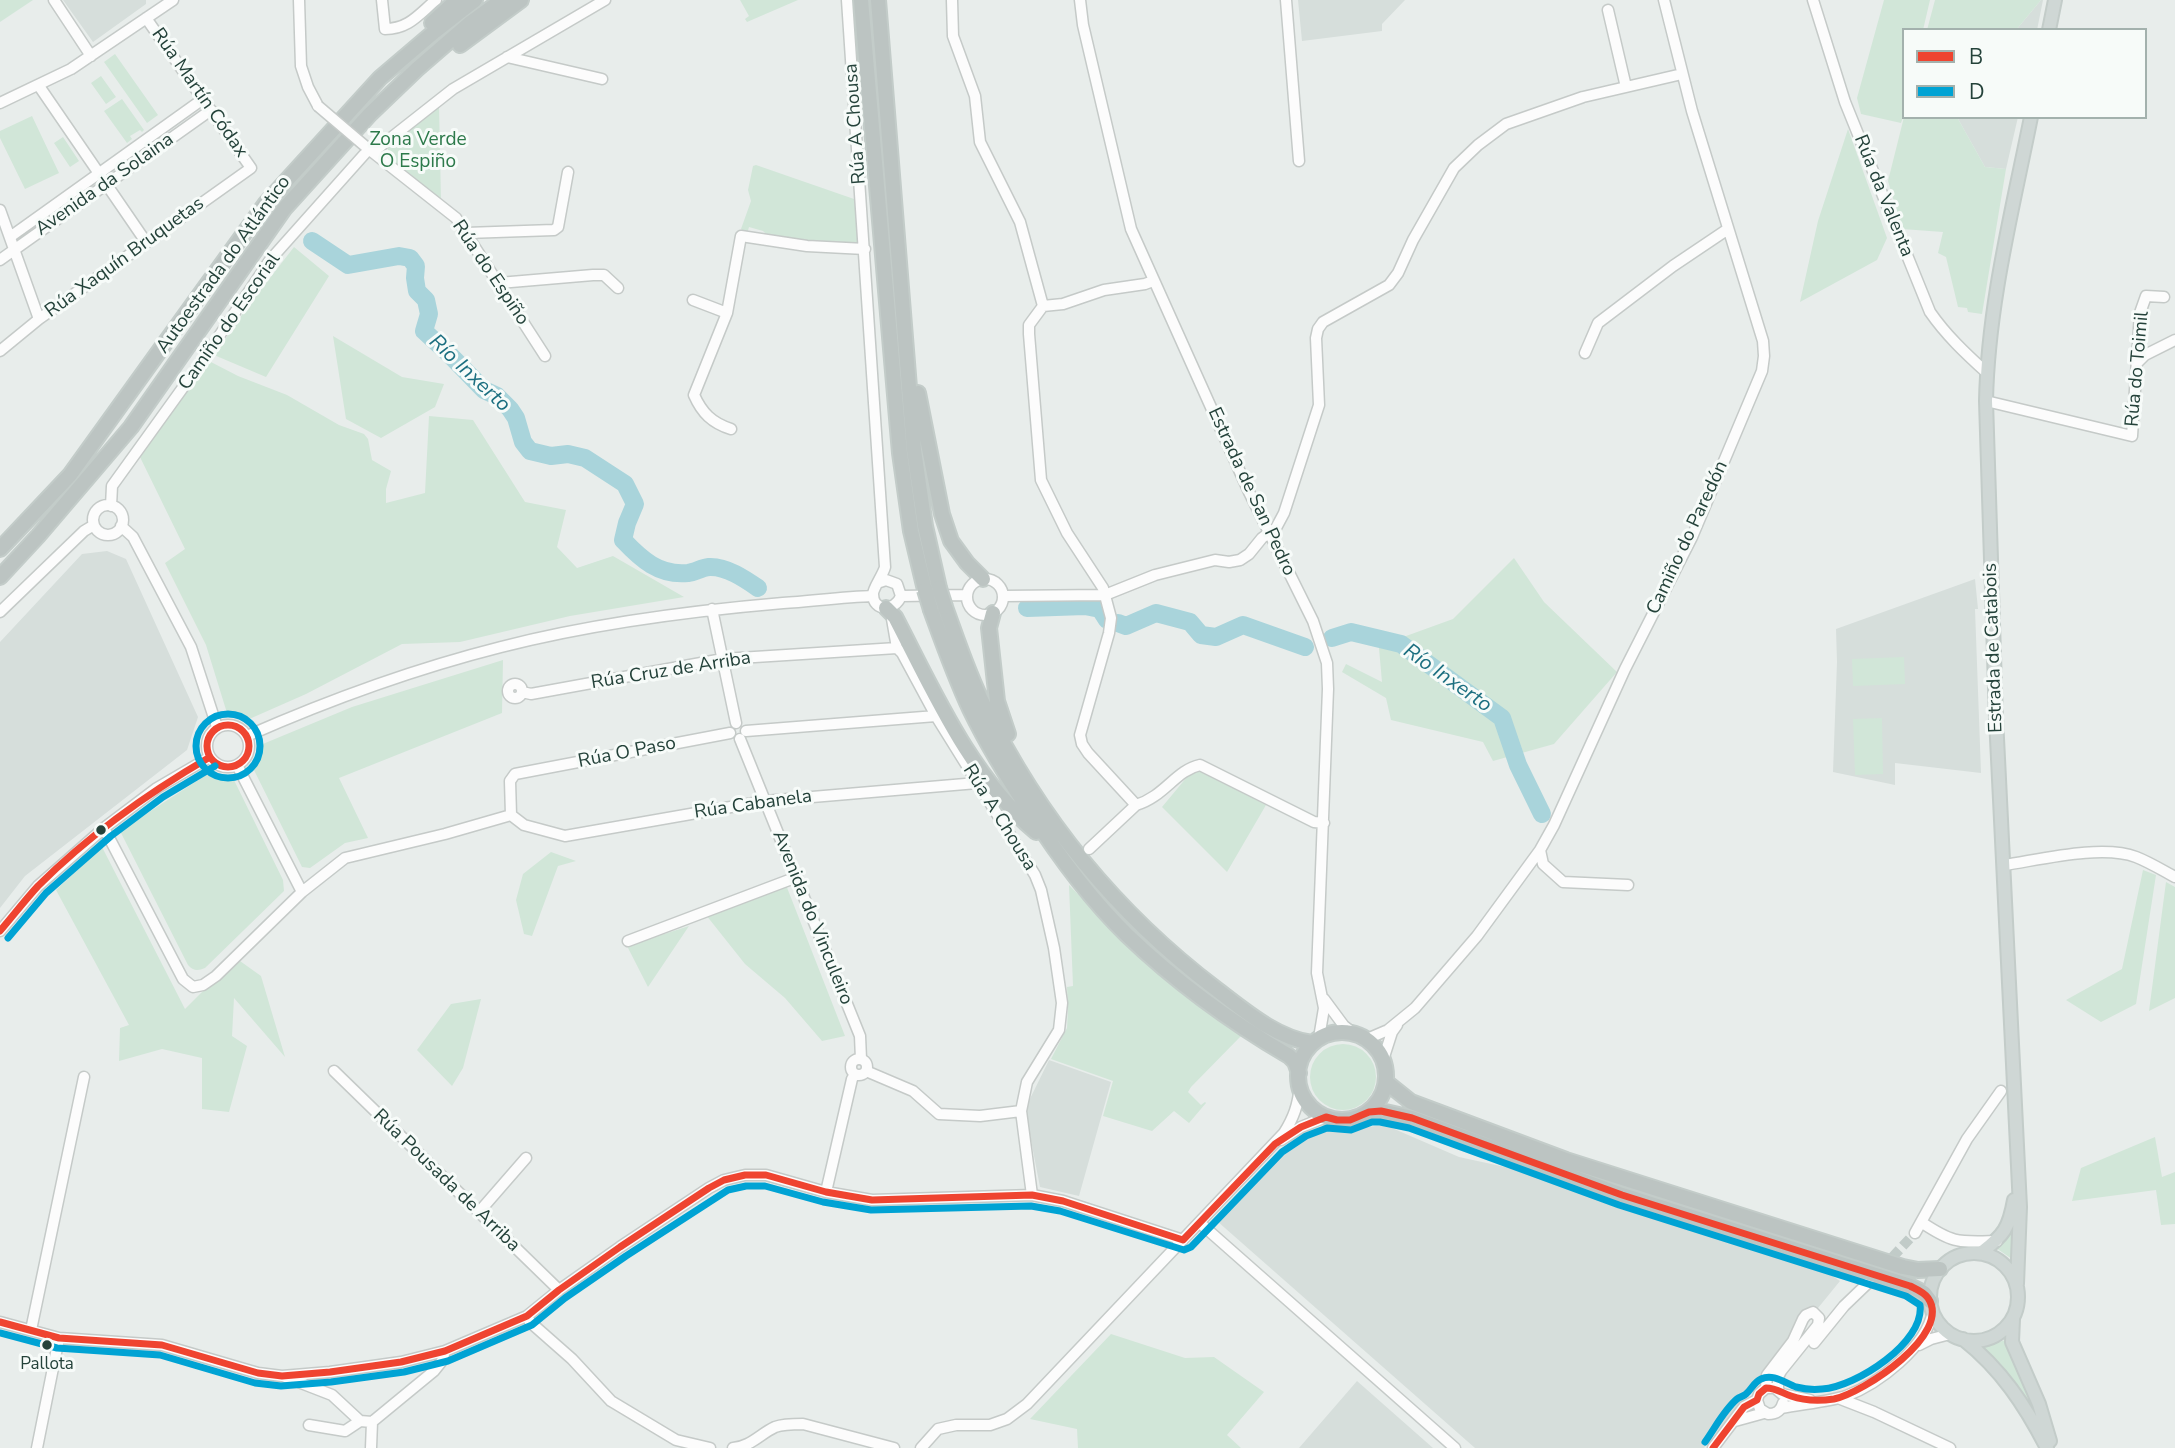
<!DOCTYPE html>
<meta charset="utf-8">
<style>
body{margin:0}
#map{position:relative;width:2175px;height:1448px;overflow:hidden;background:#e8edeb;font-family:"Nunito Sans",sans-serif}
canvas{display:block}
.legend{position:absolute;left:1902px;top:28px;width:245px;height:91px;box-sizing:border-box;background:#f7fbf9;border:2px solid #a3b1ad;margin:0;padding:9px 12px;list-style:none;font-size:21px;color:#24423a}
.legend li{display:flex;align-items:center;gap:14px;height:35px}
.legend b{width:35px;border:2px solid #a3b1ad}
</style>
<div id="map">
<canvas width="2175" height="1448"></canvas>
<ul class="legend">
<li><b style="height:9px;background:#ef4430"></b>B</li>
<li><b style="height:9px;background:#00a3d4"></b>D</li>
</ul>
</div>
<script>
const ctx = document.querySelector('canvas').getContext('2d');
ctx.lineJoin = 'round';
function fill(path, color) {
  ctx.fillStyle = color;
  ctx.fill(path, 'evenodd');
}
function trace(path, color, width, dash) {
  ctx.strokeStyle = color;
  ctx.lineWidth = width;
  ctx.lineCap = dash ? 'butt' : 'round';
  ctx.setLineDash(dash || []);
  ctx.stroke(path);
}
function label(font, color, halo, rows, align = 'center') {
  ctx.font = font + ' "Nunito Sans",sans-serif';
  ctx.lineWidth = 6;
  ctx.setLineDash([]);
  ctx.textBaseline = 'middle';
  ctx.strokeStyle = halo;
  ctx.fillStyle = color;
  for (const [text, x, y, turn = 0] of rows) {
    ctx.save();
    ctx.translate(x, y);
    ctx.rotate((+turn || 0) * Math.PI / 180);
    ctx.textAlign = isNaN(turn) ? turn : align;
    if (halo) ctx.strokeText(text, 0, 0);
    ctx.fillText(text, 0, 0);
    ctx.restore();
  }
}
const built = new Path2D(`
 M63,0H146V4L93,42Z
 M1298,0H1405L1382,24V31L1302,41Z
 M2041,0H2043L2037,30H2016Z
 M1957,117H2018L2006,169L1985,167Z
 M107,551L126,559L198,717L187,750L25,876L0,908V642L82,554Z
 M1975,579L1978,609H1975L1981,773L1895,763V785L1833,772L1837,662L1836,629Z
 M1049,1060L1111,1082L1079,1196L1040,1187L1025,1109Z
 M1385,1125L1459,1157L1519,1170L1828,1273L1840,1281L1704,1448H1475L1217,1221L1290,1141L1311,1127L1348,1129Z
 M1357,1381L1433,1448H1299Z`);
const green = new Path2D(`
 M0,0H33L0,22Z
 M740,0H798L747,22L745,19L749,16Z
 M1884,0H1930L1923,30H1904V114L1901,123L1861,114L1857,98Z
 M1935,0H2041L2016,30H1927Z
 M115,54L158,115L147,123L104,62Z
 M101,76L116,97L106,104L91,83Z
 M122,99L144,130L142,132L140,130L130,136L132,139L127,143L104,111Z
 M439,105L441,201L431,191L388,157V147Z
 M32,116L59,173L25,189L0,138V131Z
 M1904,117H1957L1985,167L2006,169L1982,314L1968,312L1967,308L1958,307L1946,257L1938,253L1943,232L1902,229L1888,181Z
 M1848,129L1887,238L1877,260L1800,302L1818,221Z
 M63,137L79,161L70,167L54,143Z
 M756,165L854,199L858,203L860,241L858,244L771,239L763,231L749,227L747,234L741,229L751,201L748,190L753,166Z
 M294,247L329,276L266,377L214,355L246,309Z
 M333,336L402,377L444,384L435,407L381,438L346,419Z
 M209,361L238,376L287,395L339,425L364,434L368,439L372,460L391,471L386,489V503L425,493L429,416L473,420L525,502L566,510L557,547L577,568L613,556L684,597L570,616L460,642L402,644L306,694L247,720L227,713L206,645L165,563L185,549L139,455L206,362Z
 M1514,558L1544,602L1617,672L1554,744L1493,761L1483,742L1391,720L1386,698L1342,672L1346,664L1382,682L1378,637L1395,640L1453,619Z
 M1904,657L1905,684L1853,686L1852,659Z
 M503,660L502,713L339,778L368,838L345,843L310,868L302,867L253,768L258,746L352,707Z
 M1882,718L1883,774L1855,775L1853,719Z
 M1199,770L1266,805L1227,872L1162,807L1187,777Z
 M209,773L233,778L283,880L284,891L205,968C198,971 193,971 188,965L120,831Z
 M102,847L185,1009L201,993L240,961L261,976L285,1057L234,998L232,1036L247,1046L229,1112L202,1109V1058L162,1049L119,1061L120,1028L129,1025L56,890Z
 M551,852L576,861L558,866L532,936L524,934L516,900L523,874Z
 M2143,870L2156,875L2136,1004L2101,1022L2066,1000L2122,969Z
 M2166,882L2175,887V998L2149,1011Z
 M786,885L845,1036L822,1041L785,998L745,964L706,915Z
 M1069,885L1147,964L1241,1036L1191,1087L1188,1092L1201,1105L1205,1102L1206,1103L1189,1123L1174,1111L1152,1131L1103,1116L1113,1081L1051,1059L1067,1028L1068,1009L1067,987L1073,986Z
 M689,926L648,987L627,946Z
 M481,999L463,1068L452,1086L417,1050L451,1004Z
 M1310 1077a33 33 0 1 1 66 0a33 33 0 1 1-66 0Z
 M2155,1137L2162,1177L2175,1172V1224L2161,1225L2156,1190L2072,1201L2081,1168Z
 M2013,1225L2015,1261L1996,1248L2007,1237Z
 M1111,1334L1185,1358L1214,1357L1264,1392L1227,1435L1241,1448H1078L1077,1429L1030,1419Z
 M2005,1340L2018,1367L2045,1433C2028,1401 2008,1374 1982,1348Z`);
const river = new Path2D(`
 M312,241L348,265L399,256L410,258L416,266L415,278L417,291L426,300L429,314L424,331L451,356L484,390L497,396L510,409L516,418L523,442L530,451L551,456L568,454L585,458L625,484L635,504L627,523L623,540C641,559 659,576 688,573C695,572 701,568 709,567C726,566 745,579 758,588
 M1027,608L1085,606L1100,609L1107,620
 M1118,623L1126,626L1156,613L1190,622L1201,635L1216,637L1243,625L1305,647
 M1332,638L1351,632L1401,644L1502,718L1518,765L1542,814`);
const minorTunnel = new Path2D(`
 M1872,1279L1915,1233`);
const minor = new Path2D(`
 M54,0L91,56
 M299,0L301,66L308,87L318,106
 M382,0L385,29C409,29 419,14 436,0
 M847,0L885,567C883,575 873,588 873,594C873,612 895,612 901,596L897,584L886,580L880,582
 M952,0L953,36L975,96L980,142L1020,222L1043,306L1029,325V334L1041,480L1067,533L1103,588L1111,618L1109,633L1080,735L1082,744L1088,753L1136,805C1164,797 1176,770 1200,765L1314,822L1324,823
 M1080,0L1083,25L1131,229L1249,492L1313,621L1327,663L1328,689L1317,973L1324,1008L1319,1038
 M1286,0L1299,161
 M1813,0L1845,102L1930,312C1946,335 1965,353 1986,372
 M1608,10L1626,87
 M507,57L602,79
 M39,86L146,242
 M0,103L71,69L173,0
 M366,147L456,218L545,356
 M373,152L453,89L605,0
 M0,210L39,319
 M466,233L554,230L558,227L568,172
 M10,237L203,99
 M0,260L211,110
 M499,283L593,275H604L618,288
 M693,300L727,313
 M1043,306L1063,304L1104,290L1145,284L1153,281
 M0,351L39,319L251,168L146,18
 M1585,353L1598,323L1673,266L1728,229
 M2137,363L2145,355L2175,340
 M1986,401L2132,436L2140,313L2146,296L2164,297
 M731,429C712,423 702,413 694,395L727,313L741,236L807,246L865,249
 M93 520a15 15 0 1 1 30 0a15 15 0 1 1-30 0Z
 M111,506L112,486L205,357L270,260L369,149
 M121,526L133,537L191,647L217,727
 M967 597a18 18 0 1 1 36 0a18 18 0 1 1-36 0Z
 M901,596L967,595
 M1004,596L1105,595L1155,575L1215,560L1229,562L1240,560L1249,554L1262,538L1276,528L1284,513L1319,405L1316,338L1318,329L1323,322L1389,285L1398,273L1413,240L1454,168L1478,145L1506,124L1583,97L1682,74
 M712,609L736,723
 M0,612L84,531L94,525
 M892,619L897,648
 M508 691a7 7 0 1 1 14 0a7 7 0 1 1-14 0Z
 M522,692L531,694L723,659L897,648L902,653L936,716L1035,875L1041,890L1054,948L1062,1003L1059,1030L1027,1082L1021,1111L1032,1195
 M207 746a21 21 0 1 1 42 0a21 21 0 1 1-42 0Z
 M746,731L936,716
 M730,733L515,774L510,781L511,815L524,825L565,836L765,801L977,783
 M247,736C329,700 414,669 501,647C594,623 689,611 783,603C813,601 843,597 873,596
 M740,739L860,1036L861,1059
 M237,765L302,892
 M104,828L183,979L193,987L203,985L216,976L302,892L345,858L445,834L511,815
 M1089,849L1136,805
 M1540,850L1543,864L1563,882L1628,885
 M2004,865C2039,860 2102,844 2136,857C2149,862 2162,870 2175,877
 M0,931L38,886L104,828L157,788L210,757
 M628,941L797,877
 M1324,999L1344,1026L1353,1033
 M1367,1039L1388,1030L1415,1008L1477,936L1540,850L1554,825L1625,669L1692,537L1762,371L1764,356L1763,341L1692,111L1664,0
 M851 1067a8 8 0 1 1 16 0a8 8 0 1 1-16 0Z
 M1383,1060L1392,1032L1397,1025
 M334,1071L559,1290
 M866,1071L913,1091L939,1114L980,1116L1021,1111
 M1281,1140L1301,1127L1326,1117
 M826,1192L852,1079L855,1074
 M479,1212L526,1158
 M1921,1222C1954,1244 1958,1242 1997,1241
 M1200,1223L1455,1448
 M1915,1233L1967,1139L2001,1091
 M527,1316L530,1322L572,1359L611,1401L676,1440L710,1448
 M0,1322L59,1338L162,1345L258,1373L282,1376L330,1372L401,1362L445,1351L527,1316L559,1290L620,1247L709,1188L724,1180L745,1175H766L826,1192L872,1200L1032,1195L1063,1201L1183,1240
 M31,1330L84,1077
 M1814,1343L1844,1306L1869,1282
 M1919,1345L1931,1339L1950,1334
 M283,1376L332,1395L360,1421L372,1422L434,1371L442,1361L445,1351
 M1766,1388L1767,1375L1793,1341L1803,1319L1806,1315L1813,1312L1819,1318L1818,1325L1781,1371L1778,1377V1390
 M1838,1398L1874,1412L1950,1448
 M1757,1400L1760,1409L1768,1414C1776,1414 1781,1411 1783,1403
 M1781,1408C1800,1404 1828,1402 1846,1396C1878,1384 1927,1347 1933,1311
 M1735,1421L1764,1413
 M309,1425L345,1431L360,1421
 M37,1448L59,1338
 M371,1448L372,1422
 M733,1448C750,1447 760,1434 775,1427C783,1424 794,1424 803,1424L894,1448
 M921,1448L938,1429L956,1425H990L1007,1419L1027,1404L1284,1133C1294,1117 1298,1105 1300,1086
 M1713,1448L1744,1407L1757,1400L1759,1394L1766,1388H1775L1782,1394L1810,1400`);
const major = new Path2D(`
 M2049,30L2055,0
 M1982,1252C2004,1235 2009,1228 2014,1200
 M1930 1297a44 44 0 1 1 88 0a44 44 0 1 1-88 0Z
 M2017,1284L2020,1207L1996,718L1986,401C1988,305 2012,212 2031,117
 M2013,1319L2012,1342L2039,1404L2050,1441
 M1963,1339C2001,1369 2025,1405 2047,1448`);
const highway = new Path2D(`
 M861,0L900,453L911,531L925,590
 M878,0L914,450L925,526L939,588
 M432,23L457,0
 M460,45L521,0
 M918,393L942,514L951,541L967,563L983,579
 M0,549L70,475L266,203L380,78L434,32L475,0
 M0,577L38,536L131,427L284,209L370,114L417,69L469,24L502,0
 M945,607C957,640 968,674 984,706C1039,819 1116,913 1216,989C1245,1011 1276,1038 1312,1043
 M886,608L895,617C934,692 970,776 1036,832
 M931,610C943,643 955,677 970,709C987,744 1007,777 1029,810C1057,854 1089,898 1127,935C1175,981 1231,1022 1289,1056L1295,1062L1299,1073
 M993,613L989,628L997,701L1008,734
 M1298 1076a44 44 0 1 1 88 0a44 44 0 1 1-88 0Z
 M1386,1082L1411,1102L1566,1160L1903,1267L1918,1270L1940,1269
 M1369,1112L1381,1111L1412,1118L1622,1195L1910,1286L1924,1293L1930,1301`);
const minorBridge = new Path2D(`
 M318,106L365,146`);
const highwayBridge = new Path2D(`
 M939,588L945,607
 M925,590L931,610`);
const bus1 = new Path2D(`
 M207 746a21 21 0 1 1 42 0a21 21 0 1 1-42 0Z
 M0,931C13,916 25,900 38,886C89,835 148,793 210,757
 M0,1322L59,1338L162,1345L258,1373L282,1376L330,1372L401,1362L445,1351L527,1316L559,1290L620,1247L709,1188L724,1180L745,1175H766L826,1192L872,1200L1032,1195L1063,1201L1183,1240L1275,1144L1301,1127L1326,1117L1337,1120H1350L1369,1112L1381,1111L1412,1118L1622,1195L1910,1286C1916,1289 1924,1292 1928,1298C1953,1334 1863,1393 1834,1399C1820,1401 1805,1401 1791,1396C1782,1393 1776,1388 1766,1388L1759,1394L1757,1400L1744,1407L1713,1448`);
const bus2 = new Path2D(`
 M196 746a32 32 0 1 1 64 0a32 32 0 1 1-64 0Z
 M8,938L46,893L111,836L163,797L215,766
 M0,1333L57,1348L160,1355L255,1383L281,1386L331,1382L404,1372L448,1361L532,1325L565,1298L626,1256L728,1190L746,1186H765L823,1202L871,1210L1031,1206L1060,1211L1184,1250L1191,1247L1282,1152L1306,1136L1327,1128L1351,1130L1372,1122H1380L1409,1128L1619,1205L1906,1296L1920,1305C1925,1342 1856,1387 1822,1389C1814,1390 1804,1389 1796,1387C1785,1383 1773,1373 1761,1379C1754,1382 1751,1390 1746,1394C1744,1396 1740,1397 1737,1399C1724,1410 1715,1428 1705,1442`);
const markers = [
 [101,830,6,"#24423a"],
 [47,1345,6,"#24423a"]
];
const busNames = [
 ["Pallota",47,1365]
];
const streetNames = [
 ["Rúa Martín Códax",199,93,55],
 ["Rúa A Chousa",856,124,-94],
 ["Avenida da Solaina",105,185,-35],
 ["Rúa da Valenta",1883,196,68],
 ["Rúa Xaquín Bruquetas",125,258,-36],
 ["Autoestrada do Atlántico",224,265,-54],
 ["Rúa do Espiño",490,273,56],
 ["Camiño do Escorial",230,322,-55],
 ["Rúa do Toimil",2138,369,-85],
 ["Estrada de San Pedro",1251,492,65],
 ["Camiño do Paredón",1688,538,-65],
 ["Estrada de Catabois",1994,648,-92],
 ["Rúa Cruz de Arriba",671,671,-9],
 ["Rúa O Paso",627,753,-11],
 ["Rúa Cabanela",753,805,-8],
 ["Rúa A Chousa",999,818,58],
 ["Avenida do Vinculeiro",812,918,68],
 ["Rúa Pousada de Arriba",446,1181,44]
];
const parkNames = [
 ["Zona Verde",418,140],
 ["O Espiño",418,162]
];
const waterNames = [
 ["Río Inxerto",469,374,43],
 ["Río Inxerto",1447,679,35]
];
fill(built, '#d6dedb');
fill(green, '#d1e6d8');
trace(river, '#a9d4db', 18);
trace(minorTunnel, '#c1cbc8', 10, [10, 5]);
trace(minor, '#c5cac8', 13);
trace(major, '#c3ccc9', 16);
trace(highway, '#c3ccc9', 18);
trace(minor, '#fcfcfc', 10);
trace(major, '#cfd7d5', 12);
trace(highway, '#bcc4c2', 14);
trace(minorBridge, '#c5cac8', 13, []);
trace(highwayBridge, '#c3ccc9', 18, []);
trace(minorBridge, '#fcfcfc', 10);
trace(highwayBridge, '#bcc4c2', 14);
trace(bus1, '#ef4430', 7);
trace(bus2, '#00a3d4', 7);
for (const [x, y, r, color] of markers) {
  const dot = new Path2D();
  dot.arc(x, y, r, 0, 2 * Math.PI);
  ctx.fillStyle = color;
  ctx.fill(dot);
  trace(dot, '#f7fbf9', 2.5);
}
label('17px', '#24423a', '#f7fbf9', busNames);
label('19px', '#24423a', '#f7fbf9', streetNames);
label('19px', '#2d7a4b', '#f7fbf9', parkNames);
label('italic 21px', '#1c6f80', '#f7fbf9', waterNames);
</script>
